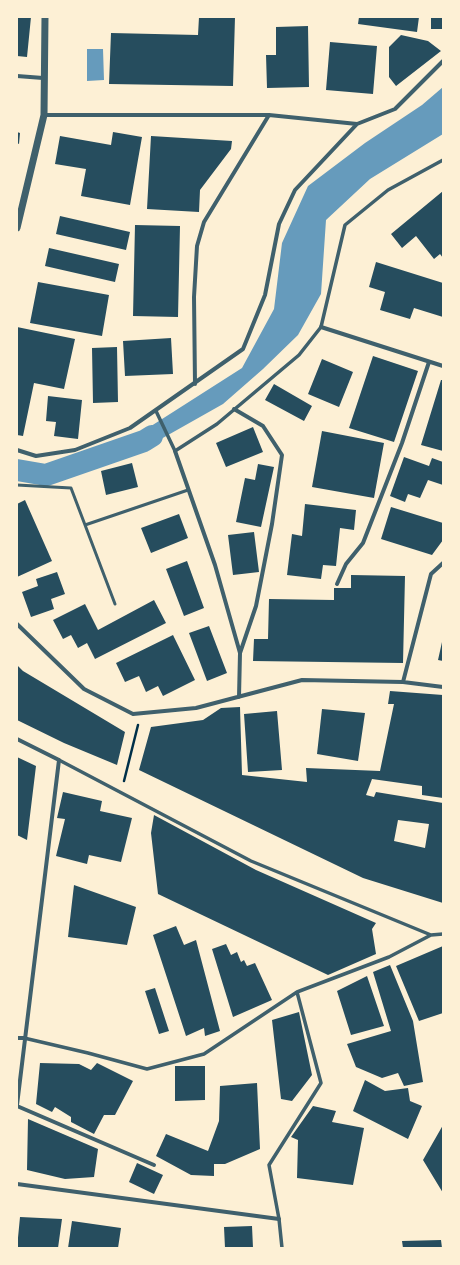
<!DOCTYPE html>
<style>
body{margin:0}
#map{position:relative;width:460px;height:1265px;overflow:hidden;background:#fdf0d5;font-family:"Space Grotesk",sans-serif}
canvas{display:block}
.frame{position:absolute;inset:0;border:18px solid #fdf0d5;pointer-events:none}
</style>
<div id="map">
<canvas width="460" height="1265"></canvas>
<div class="frame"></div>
</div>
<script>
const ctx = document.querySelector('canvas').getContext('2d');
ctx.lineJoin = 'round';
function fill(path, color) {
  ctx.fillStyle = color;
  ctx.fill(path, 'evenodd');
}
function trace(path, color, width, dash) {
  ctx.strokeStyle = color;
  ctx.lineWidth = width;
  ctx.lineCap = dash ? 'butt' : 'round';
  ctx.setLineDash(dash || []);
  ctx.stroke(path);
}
const water = new Path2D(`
 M87,49H103L104,80L87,81Z
 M443,87V134L370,179L326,220L321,294L298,335L263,369L223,404L161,439L152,436L148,428L242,368L274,309L282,243L308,186L365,143L422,105Z`);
const canal = new Path2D(`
 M17,470L46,475L144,441L152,436`);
const building = new Path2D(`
 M17,17H31L27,57L17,56Z
 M199,17H235L233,86L109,84L111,33L198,35Z
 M359,17H419L417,32L358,24Z
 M431,17H443V29H431Z
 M308,26L309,87L267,88L266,55H276V27Z
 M401,35L428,41L441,51L396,86L389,77V47Z
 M330,42L377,46L373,94L326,90Z
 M17,132L20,133L19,144L17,143Z
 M113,132L142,137L130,205L81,196L86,169L55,164L60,136L111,145Z
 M151,136L232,141L231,149L200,190L199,212L147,209Z
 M443,191V258L440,254L434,259L416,236L402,248L391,234Z
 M60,216L130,232L126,250L56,234Z
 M135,225L180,226L178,317L133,316Z
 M49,248L119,264L115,282L45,266Z
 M376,262L443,283V317L414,308L410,319L380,310L385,292L369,287Z
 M38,282L109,295L102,336L30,323Z
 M17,327L75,339L64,389L34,383L23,436L17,435Z
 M171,338L173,374L125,376L123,341Z
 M117,347L118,402L93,403L92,348Z
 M373,356L418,371L394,442L349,428Z
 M322,359L353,372L339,407L308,394Z
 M441,380H443V451L421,445Z
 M274,384L312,406L304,421L265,400Z
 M48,396L82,400L78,439L54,436L56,422L46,421Z
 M253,427L263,452L226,467L216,443Z
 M322,431L384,443L374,498L312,487Z
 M404,457L429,466L432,458L443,462V485L428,480L420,498L408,494L405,502L390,496Z
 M132,463L138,487L106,495L101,471Z
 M258,464L274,467L261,527L236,522L245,478L255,480Z
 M25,500L52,561L17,577V504Z
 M305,504L356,510L354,530L340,528L336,566L323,565L321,579L287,575L292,534L302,536Z
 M391,507L443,523V540L432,555L381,539Z
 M179,514L188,538L151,553L141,528Z
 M254,532L259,572L233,575L228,535Z
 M187,561L204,608L184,616L166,569Z
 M57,572L65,594L51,599L54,609L31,617L22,592L38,586L36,579Z
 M351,575L405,576L403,663L253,661L254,639H268L269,599L334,600V588H351Z
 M154,600L166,623L95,659L87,643L78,648L71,635L63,639L53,620L85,604L98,630Z
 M209,626L227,673L207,681L189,633Z
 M173,635L195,680L163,696L158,686L146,692L139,676L125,682L116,663Z
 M442,642H443V661L438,660Z
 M17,665L23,671L125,732L117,765L64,743L17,720Z
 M390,691L443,695V798L422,795V786L372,779L366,795L374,797L376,792L443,803V903L363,878L139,770L151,727L203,720L221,708L240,707L242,775L307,782L306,768L380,771L394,704H388ZM398,820L429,824L425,848L394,841Z
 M322,709L365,713L358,761L317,754Z
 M277,711L282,770L248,772L244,714Z
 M17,757L36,766L27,840L17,835Z
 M63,792L102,801L100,811L132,818L121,862L89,855L87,864L56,856L65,819L57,818Z
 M154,815L256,870L376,923L372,929L376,954L328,975L158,894L151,833Z
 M74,885L136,907L127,945L68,937Z
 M176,926L184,945L196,940L220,1031L205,1036L204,1028L186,1036L153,935Z
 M226,944L231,955L237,952L241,962L244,960L247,966L255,963L272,1000L233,1017L212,949Z
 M443,946V1013L419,1021L396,966Z
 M390,965L413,1021L423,1082L404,1086L398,1073L382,1078L356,1067L347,1044L391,1031L373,972Z
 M367,976L384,1026L351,1035L337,991Z
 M155,988L169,1031L159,1034L145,991Z
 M299,1012L312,1075L292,1101L281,1099L272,1020Z
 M40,1063L79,1064L91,1070L97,1063L133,1081L115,1115H104L94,1134L71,1122V1117L55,1107L52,1112L36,1104Z
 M175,1066H205V1100L175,1101Z
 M365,1080L385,1091L408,1088L410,1101L422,1106L408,1139L353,1111Z
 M257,1083L260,1149L225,1164H214V1176L191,1175L156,1156L166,1134L208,1151L219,1121L220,1086Z
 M313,1106L336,1111L332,1122L364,1128L353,1185L297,1178L298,1140L291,1137Z
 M28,1119L98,1149L94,1177L65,1179L27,1170Z
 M443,1125V1193L423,1160Z
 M137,1163L163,1175L154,1194L129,1182Z
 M20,1217L62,1219L58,1248H17Z
 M72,1221L121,1228L118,1248H68Z
 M252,1226L253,1248H225L224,1227Z
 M441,1240L442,1248H403L402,1241Z`);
const path = new Path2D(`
 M124,781L138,725`);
const service = new Path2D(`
 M17,485L71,488L115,604
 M85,525L188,490`);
const pedestrian = new Path2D(`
 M156,411L175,451L217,424L299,355L321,327L345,225L388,190L443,160
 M59,760L251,861L431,935
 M24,1038L88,1053L147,1069L204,1054L297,992L389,957L431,935L443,934
 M282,1248L279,1219L269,1165L321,1083L297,992`);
const minor = new Path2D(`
 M17,76L43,78
 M44,115H269L357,124L395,109L443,61
 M321,327L443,366
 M195,384L194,297L197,246L204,222L269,115
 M234,409L263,426L282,455L272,524L256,606L240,653
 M17,450L36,456L75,450L130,428L243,349L265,295L279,224L295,190L357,124
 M175,451L215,565L240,653L239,697
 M337,584L346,564L363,543L402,443L429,362
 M17,624L84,689L133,714L196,708L302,680L403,682L443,687
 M403,682L431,574L443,563
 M17,739L59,760L17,1105
 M17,1038H24
 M17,1106L154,1165
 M17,1184L279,1219`);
const tertiary = new Path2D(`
 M17,228L44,115L45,17`);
fill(water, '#669bbc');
trace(canal, '#669bbc', 22);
fill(building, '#264d5e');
trace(path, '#003049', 2.5);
trace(service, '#3f606c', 3);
trace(pedestrian, '#3f606c', 3.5);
trace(minor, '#3f606c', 4);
trace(tertiary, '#3f606c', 7);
</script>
